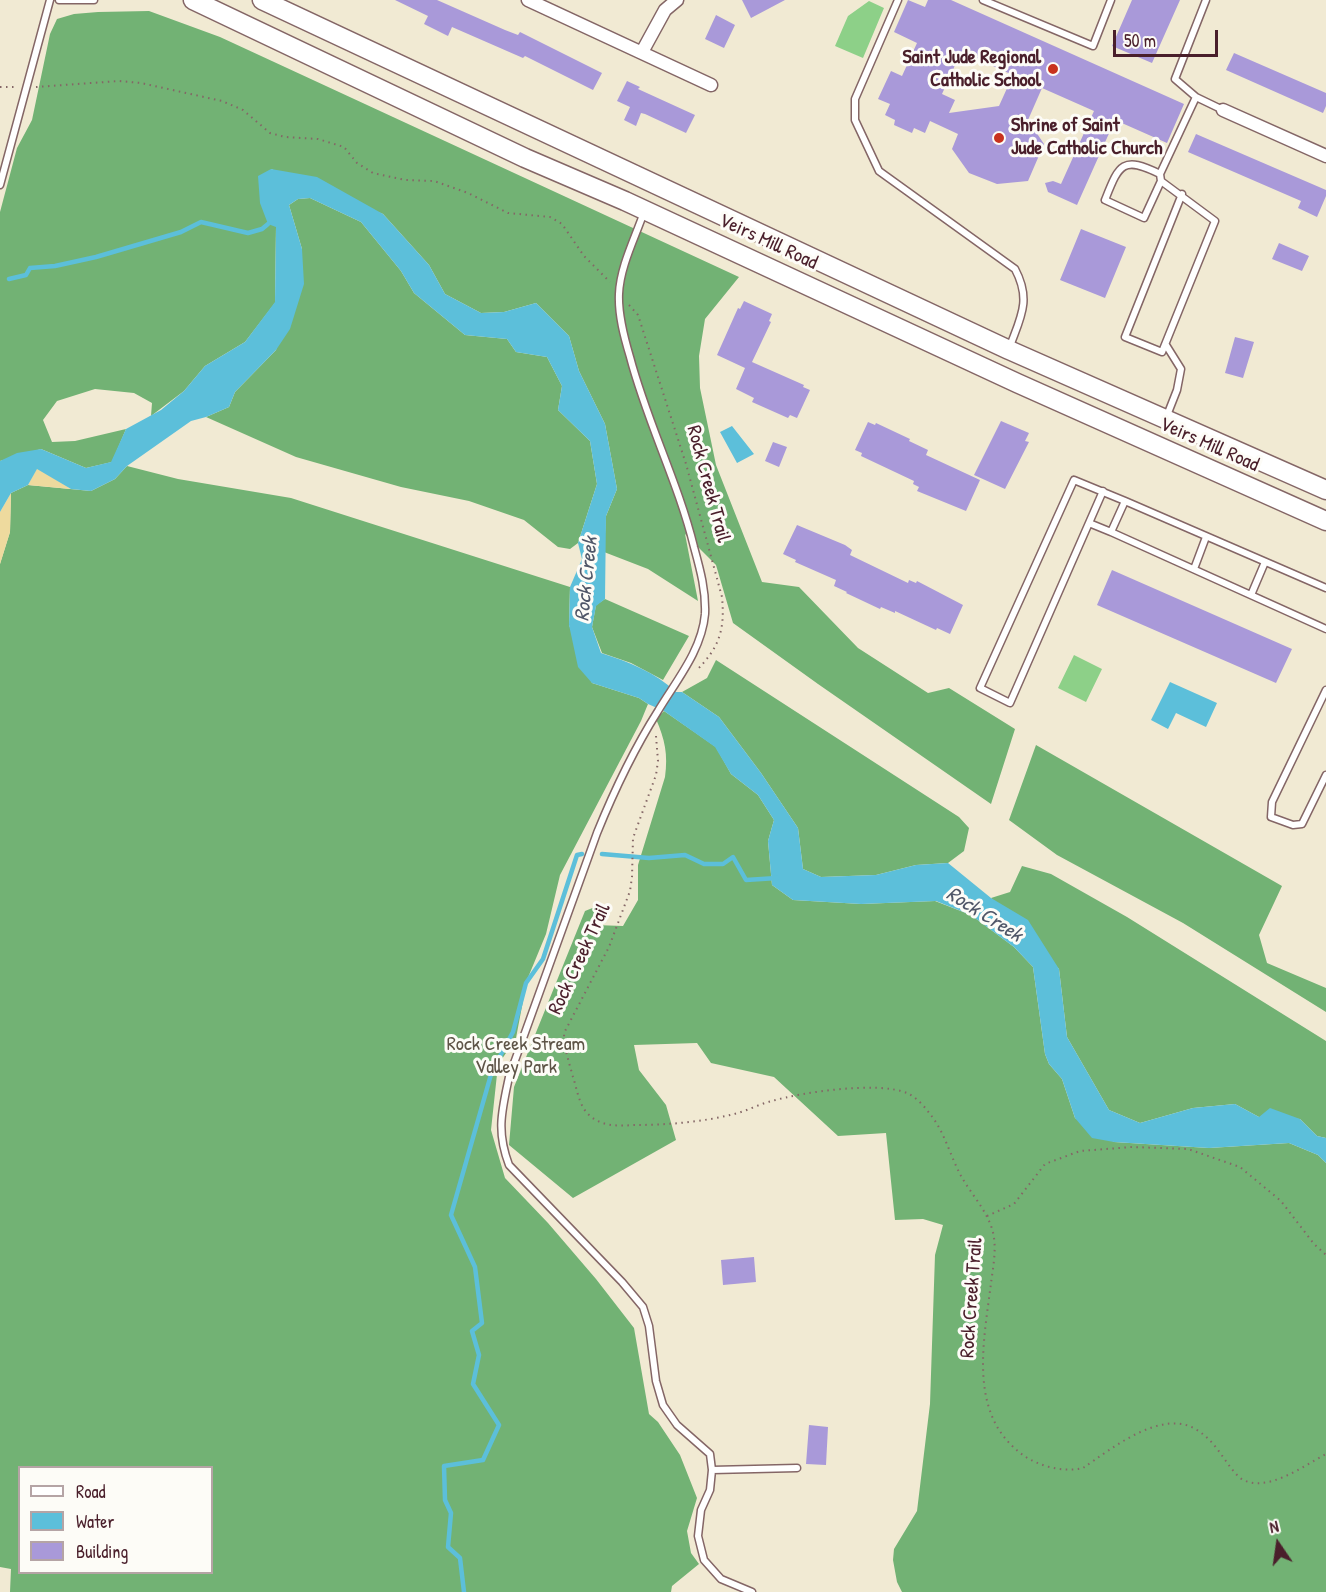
<!DOCTYPE html>
<style>
body{margin:0}
#map{position:relative;width:1326px;height:1592px;overflow:hidden;background:#f1ead3;font-family:"Patrick Hand",sans-serif}
canvas{display:block}
.legend{position:absolute;left:18px;top:1466px;width:195px;height:108px;box-sizing:border-box;background:#fdfcf7;border:2px solid #b5a4a5;margin:0;padding:8px 10px;list-style:none;font-size:18px;color:#4a1f2b}
.legend li{display:flex;align-items:center;gap:12px;height:30px}
.legend b{width:30px;border:2px solid #b5a4a5}
.north{position:absolute;left:1248px;top:1514px;width:60px;height:60px;-webkit-text-stroke:4px #fdfcf7;paint-order:stroke;rotate:347deg;font-size:16px;font-weight:700;line-height:24px;text-align:center;color:#4a1f2b}
.north::after{content:'';display:block;margin:auto;width:21px;height:27px;background:#4a1f2b;clip-path:polygon(50% 0,100% 100%,50% 72%,0 100%)}
.scale{position:absolute;left:1113px;top:30px;width:105px;height:27px;box-sizing:border-box;border:3px solid #4a1f2b;border-top:0;padding-left:8px;font-size:18px;line-height:21px;white-space:nowrap;color:#4a1f2b;-webkit-text-stroke:4px #fdfcf7;paint-order:stroke}
</style>
<div id="map">
<canvas width="1326" height="1592"></canvas>
<ul class="legend">
<li><b style="height:8px;background:#fff"></b>Road</li>
<li><b style="height:16px;background:#5cbfda"></b>Water</li>
<li><b style="height:16px;background:#a999d9"></b>Building</li>
</ul>
<div class="north">N</div>
<div class="scale">50 m</div>
</div>
<script>
const ctx = document.querySelector('canvas').getContext('2d');
ctx.lineJoin = 'round';
function fill(path, color) {
  ctx.fillStyle = color;
  ctx.fill(path, 'evenodd');
}
function trace(path, color, width, dash) {
  ctx.strokeStyle = color;
  ctx.lineWidth = width;
  ctx.lineCap = dash ? 'butt' : 'round';
  ctx.setLineDash(dash || []);
  ctx.stroke(path);
}
function label(font, color, halo, rows, align = 'center') {
  ctx.font = font + ' "Patrick Hand",sans-serif';
  ctx.lineWidth = 6;
  ctx.setLineDash([]);
  ctx.textBaseline = 'middle';
  ctx.strokeStyle = halo;
  ctx.fillStyle = color;
  for (const [text, x, y, turn = 0] of rows) {
    ctx.save();
    ctx.translate(x, y);
    ctx.rotate((+turn || 0) * Math.PI / 180);
    ctx.textAlign = isNaN(turn) ? turn : align;
    if (halo) ctx.strokeText(text, 0, 0);
    ctx.fillText(text, 0, 0);
    ctx.restore();
  }
}
const green = new Path2D(`
 M869,1L884,8L863,58L835,46L848,16Z
 M1074,655L1102,669L1086,702L1058,688Z`);
const forest = new Path2D(`
 M149,11L220,37L739,277L705,319L699,356L700,388L716,465L762,582L799,587L858,648L928,693L949,688L1015,729L991,804L818,684L733,623L716,565L685,534L698,601L648,569L604,552L606,516L617,489L605,424L579,371L569,336L536,303L504,312L481,313L445,294L429,265L383,214L271,169L276,227L275,303L245,342L205,366L184,391L151,416L152,403L134,393L95,389L57,401L43,420L52,442L75,441L126,429L112,462L86,468L41,449L0,461V212L17,148L32,120L50,34L57,19L74,14L98,12Z
 M310,198L361,222L401,271L414,293L465,335L507,339L516,352L547,357L562,386L558,410L590,441L597,484L578,543L570,549L558,547L524,520L469,501L401,487L296,457L206,417L229,407L235,392L276,350L302,249L289,205L298,199Z
 M127,466L178,479L291,498L570,587L569,625L592,683L639,698L648,704L641,721L560,875L546,934L527,980L516,1038L498,1065L491,1130L505,1178L548,1223L596,1279L634,1328L649,1414L658,1422L680,1455L697,1498L687,1531L691,1553L699,1564L672,1586L671,1592H10L11,1569L0,1567V564L10,532L11,493L28,485L91,491L115,479ZM20,1468H212V1572H20Z
 M605,599L689,636L663,680L631,663L602,653L592,627L596,605Z
 M716,660L959,817L969,828L964,851L948,863L916,865L876,875L821,877L803,869L798,828L761,773L719,717L682,692L707,678Z
 M664,711L716,747L731,774L758,795L774,820L768,841L772,885L793,900L861,904L935,901L971,915L1014,947L1033,967L1045,1054L1049,1064L1062,1079L1075,1118L1114,1142L1209,1148L1289,1143L1318,1155L1326,1163V1592H902L897,1582L893,1560L894,1549L917,1511L930,1404L935,1255L943,1225L923,1219L895,1220L886,1133L838,1136L774,1077L711,1063L697,1043L634,1045L639,1070L666,1105L676,1140L573,1198L509,1145L514,1087L585,911L595,907L604,921L595,925L623,926L638,900V865L665,777C668,754 665,740 656,719Z
 M1036,745L1282,886L1259,935L1267,963L1326,988V1012L1183,923L1057,855L1009,820Z
 M1022,866L1051,874L1127,917L1326,1041V1138L1317,1136L1300,1119L1259,1117L1235,1104L1193,1108L1140,1123L1109,1110L1067,1037L1059,969L991,898L1010,892Z`);
const sand = new Path2D(`
 M37,468L71,489L28,485Z
 M11,493L10,532L0,564V512Z`);
const water = new Path2D(`
 M271,169L317,177L383,214L429,265L445,294L481,313L504,312L536,303L569,336L579,371L605,424L617,489L606,516L605,599L596,606L592,627L601,653C629,662 655,672 676,692H682L719,717L761,773L798,828L803,869L821,877L876,875L916,865L948,863L991,898L1028,920L1059,969L1067,1037L1109,1110L1140,1123L1193,1108L1235,1104L1259,1117L1270,1108L1300,1119L1317,1136L1326,1138V1163L1318,1155L1289,1143L1209,1148L1114,1142L1092,1138L1075,1118L1062,1079L1049,1064L1045,1054L1033,967L1014,947L971,915L936,901L861,904L793,900L772,885L768,841L774,820L758,795L731,774L715,747L664,711L648,704L639,698L592,683L578,667L569,625L570,587L582,559L578,543L597,484L590,441L558,410L562,386L547,357L516,352L507,339L465,335L414,293L401,271L361,222L310,198L298,199L289,205L302,249L304,284L290,329L276,350L235,392L229,407L206,417L191,421L127,466L115,479L91,491L71,489L37,469L28,485L11,493L0,512V461L17,453L41,449L86,468L111,462L126,429L161,410L184,391L205,366L245,342L275,302L276,227L268,224L260,203L258,176Z
 M732,426L754,454L737,463L720,432Z
 M1170,682L1217,703L1206,727L1176,713L1168,729L1151,720Z`);
const stream = new Path2D(`
 M9,279L26,275L30,268L55,266L96,257L181,232L201,222L248,233L262,229L268,224
 M602,854L649,858L685,855L704,864H723L733,857L746,880L777,878
 M464,1592L460,1558L448,1547L451,1513L445,1500L444,1466L483,1460L499,1425L473,1384L479,1355L472,1331L482,1323L475,1267L451,1215L492,1071L513,1032L526,983L543,959L577,855L582,854`);
const building = new Path2D(`
 M395,0H437L505,30L518,35L520,32L602,73L593,90L525,56L523,58L452,27L448,36L424,24L428,16Z
 M742,0H785L751,18Z
 M908,0L925,7L928,0H951L1184,104L1167,143L1115,120L1077,205L1048,192L1045,183L1053,181L1061,184L1094,111L1042,88L1028,120L1044,144L1028,181L997,184L969,173L952,149L958,134L930,121L925,133L914,128L912,133L894,125L895,120L885,115L890,104L878,99L891,71L902,76L917,43L894,32ZM961,52L1013,75L999,106L949,113L955,100L942,94Z
 M1132,0H1180L1152,63L1112,46Z
 M716,15L735,25L724,48L705,39Z
 M1234,53L1326,93V106L1323,113L1226,70Z
 M627,81L640,87L638,89L695,115L686,133L645,114L641,113L636,126L624,120L630,107L617,101Z
 M1196,134L1326,190V196L1317,217L1298,208L1301,201L1188,152Z
 M1081,229L1126,247L1105,298L1060,280Z
 M1279,243L1309,256L1302,271L1272,259Z
 M744,301L772,314L769,321L771,322L752,362L804,385L803,387L810,390L797,418L790,415L788,418L752,402L754,398L736,389L745,368L717,355L738,308L740,309Z
 M1235,337L1254,342L1243,378L1225,373Z
 M1001,421L1029,433L1025,441L1029,442L1005,489L974,475Z
 M868,422L875,425L876,423L910,439L909,441L928,450L926,455L980,480L966,511L917,491L919,487L913,484L914,481L861,456L862,453L855,450Z
 M773,442L787,447L779,467L765,461Z
 M797,525L845,545L852,550L850,555L908,583L909,580L916,583L917,581L963,605L950,634L937,628L936,630L895,611V613L881,607L880,609L846,593L847,592L834,586L836,580L795,562L796,560L783,554Z
 M1112,570L1292,649L1276,683L1097,605Z
 M754,1257L756,1282L723,1285L721,1260Z
 M809,1425L828,1427L826,1465L806,1464Z`);
const path = new Path2D(`
 M0,87H15
 M36,87L119,81L141,83L222,101L243,110L270,133L285,137L318,139L344,147L357,163L373,173L405,180L434,181L468,193L508,213L550,217L562,224L584,256L610,282
 M629,305L638,315L686,464L722,597C725,629 720,647 696,671
 M656,736L658,761L656,775L633,838L632,877L630,891L609,947L564,1033C564,1048 569,1062 573,1077C577,1089 579,1105 588,1114C601,1127 618,1126 635,1125C667,1125 703,1122 734,1114C747,1111 759,1104 772,1101C803,1092 878,1081 907,1093C916,1097 924,1106 930,1114C944,1131 950,1155 960,1174C971,1195 991,1214 994,1238C996,1252 993,1268 991,1283C984,1341 967,1415 1023,1455C1038,1466 1064,1473 1083,1468C1110,1450 1162,1407 1197,1430C1218,1443 1224,1463 1240,1478C1265,1495 1303,1466 1326,1454
 M987,1216L1014,1204L1045,1164L1080,1151L1132,1147L1188,1149L1240,1167L1281,1201L1314,1244L1326,1255`);
const lane = new Path2D(`
 M59,0H94
 M898,0L855,99V120L879,171L1015,269C1032,301 1020,318 1009,349
 M983,0L1093,46L1111,0
 M1196,97L1175,79L1206,0
 M1160,174C1122,155 1119,165 1105,200L1144,218L1161,181L1160,174L1196,97L1223,110
 M1161,181L1215,221L1162,352L1125,337L1182,194
 M0,185L50,0
 M644,212C635,238 620,267 619,294C618,315 624,337 630,357C647,422 678,482 694,547C700,569 706,590 705,614C702,650 676,681 658,711C634,749 614,791 597,833L509,1077C502,1110 496,1131 509,1165L622,1282L643,1307L649,1326L656,1381L663,1405L677,1425L710,1454L712,1470L710,1490L701,1510L698,1536L704,1560L721,1579L752,1592
 M1166,418L1177,390L1181,369L1166,345
 M1103,491L1010,703L980,688L1074,480L1125,501L1111,532L1326,629
 M1125,501L1326,588
 M1089,523L1111,532
 M1194,569L1206,537
 M1251,595L1265,562
 M1326,690L1272,802L1271,817L1293,825L1302,824L1326,775
 M712,1470L797,1468`);
const street = new Path2D(`
 M528,0L711,85
 M642,52L665,10L677,0
 M1223,110L1326,156`);
const primary = new Path2D(`
 M193,0L525,158L625,201L1017,383L1326,521
 M262,0L1009,350L1326,490`);
const markers = [
 [1053,69,6,"#c8321e"],
 [999,138,6,"#c8321e"]
];
const poiNames = [
 ["Saint Jude Regional",1041,58],
 ["Catholic School",1041,81],
 ["Shrine of Saint",1011,126,"left"],
 ["Jude Catholic Church",1011,149,"left"]
];
const streetNames = [
 ["Veirs Mill Road",768,242,25],
 ["Veirs Mill Road",1209,445,24],
 ["Rock Creek Trail",708,484,75],
 ["Rock Creek Trail",580,959,-65],
 ["Rock Creek Trail",972,1298,-86]
];
const parkNames = [
 ["Rock Creek Stream",516,1045],
 ["Valley Park",516,1068]
];
const waterNames = [
 ["Rock Creek",587,579,-84],
 ["Rock Creek",984,915,32]
];
fill(green, '#8dd088');
fill(forest, '#72b274');
fill(sand, '#eeda9e');
fill(water, '#5cbfda');
trace(stream, '#5cbfda', 4.5);
fill(building, '#a999d9');
trace(lane, '#846666', 9);
trace(street, '#846666', 15);
trace(primary, '#846666', 21);
trace(path, '#846666', 2, [1.5, 4.5]);
trace(lane, '#fff', 6);
trace(street, '#fff', 12);
trace(primary, '#fff', 18);
for (const [x, y, r, color] of markers) {
  const dot = new Path2D();
  dot.arc(x, y, r, 0, 2 * Math.PI);
  ctx.fillStyle = color;
  ctx.fill(dot);
  trace(dot, '#fdfcf7', 2);
}
label('bold 20px', '#4a1f2b', '#fdfcf7', poiNames, 'right');
label('20px', '#4a1f2b', '#fdfcf7', streetNames);
label('20px', '#5e5447', '#fdfcf7', parkNames);
label('italic 21px', '#505768', '#fdfcf7', waterNames);
</script>
